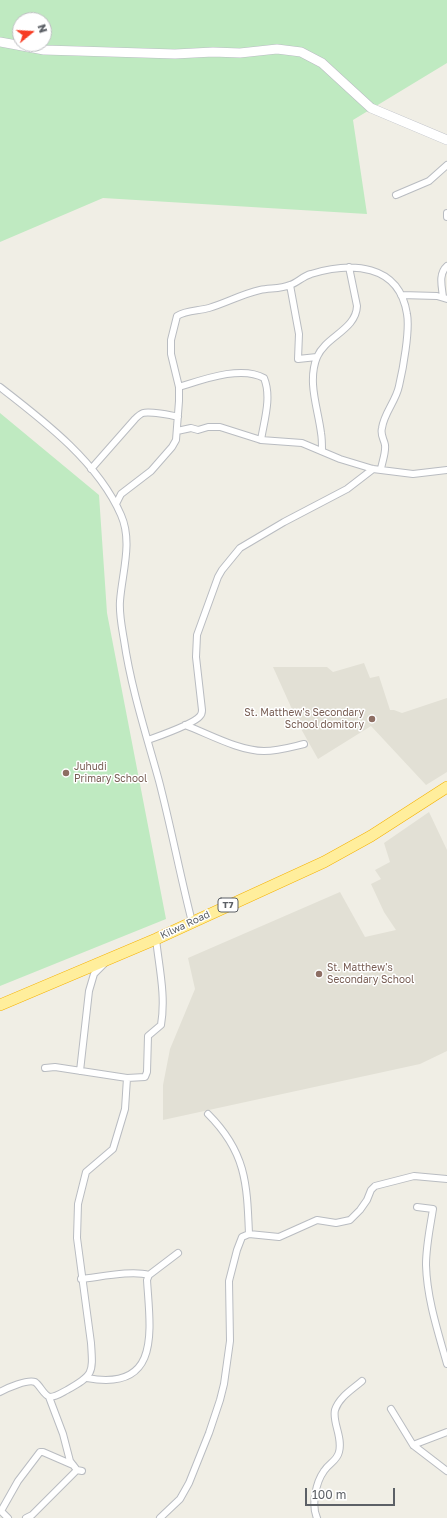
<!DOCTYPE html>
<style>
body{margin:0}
#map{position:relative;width:447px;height:1518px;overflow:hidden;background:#f0eee5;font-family:"Golos Text",sans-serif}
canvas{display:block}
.north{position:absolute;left:12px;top:12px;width:40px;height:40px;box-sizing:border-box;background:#fff;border:1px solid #bebfc2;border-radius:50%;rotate:72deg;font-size:11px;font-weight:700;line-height:16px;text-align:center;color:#5c6066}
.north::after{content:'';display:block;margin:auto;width:14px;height:18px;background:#f73c23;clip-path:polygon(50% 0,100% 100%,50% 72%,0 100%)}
.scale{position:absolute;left:305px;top:1488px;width:90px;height:18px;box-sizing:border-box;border:2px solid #5c6066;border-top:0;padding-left:5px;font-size:12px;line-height:14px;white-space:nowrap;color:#5c6066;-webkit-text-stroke:3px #fff;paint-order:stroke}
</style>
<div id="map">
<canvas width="447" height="1518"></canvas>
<div class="north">N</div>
<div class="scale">100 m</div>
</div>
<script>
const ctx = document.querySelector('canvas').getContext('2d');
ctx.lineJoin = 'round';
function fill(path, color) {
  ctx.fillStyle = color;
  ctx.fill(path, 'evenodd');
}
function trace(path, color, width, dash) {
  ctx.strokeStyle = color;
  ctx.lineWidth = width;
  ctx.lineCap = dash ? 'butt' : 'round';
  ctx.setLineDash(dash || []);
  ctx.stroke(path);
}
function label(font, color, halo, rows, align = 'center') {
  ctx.font = font + ' "Golos Text",sans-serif';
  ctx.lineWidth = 3;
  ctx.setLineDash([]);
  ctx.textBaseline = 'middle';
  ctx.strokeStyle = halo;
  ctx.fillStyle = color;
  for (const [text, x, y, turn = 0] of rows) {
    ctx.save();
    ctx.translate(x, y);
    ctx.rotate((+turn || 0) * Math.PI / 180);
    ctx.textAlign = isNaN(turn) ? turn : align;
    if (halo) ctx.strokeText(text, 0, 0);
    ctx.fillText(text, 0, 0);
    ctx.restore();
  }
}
const education = new Path2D(`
 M364,663L370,678L379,676L390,710H394L402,713L447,698V772L426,785L371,726L318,759L300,727L273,667H327L333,672Z
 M429,812L447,850V1051L420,1064L163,1120V1085L170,1049L195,989L188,958L340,892L365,937L396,930L384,912L371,884L381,879L375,870L390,862L384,843Z`);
const green = new Path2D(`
 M0,0H447V63L353,120L367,214L103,198L0,242ZM20,20H44V44H20Z
 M0,413L99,495L107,613L166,919L0,986Z`);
const minor = new Path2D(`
 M396,195L429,181L447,165
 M447,213V217
 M290,285L299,334L298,359L317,357
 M401,295L437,296L447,299
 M443,297C442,287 438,274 447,266
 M0,387C44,421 98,462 121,515C133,542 122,573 120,601C119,614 122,628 124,640C131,688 146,734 159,781C171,827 180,875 192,922
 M179,387C202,380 241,365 264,378C272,397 264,421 261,440
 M177,431L191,428L198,430L208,427H220L261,440L302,443L340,459L373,469L413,474L447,470
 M322,451C322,445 322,438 321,433C318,408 307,382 317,357C326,336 356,330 357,306L349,267
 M91,469L135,419C137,417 140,414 143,413C149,411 171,415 178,417
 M116,504L121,494L151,471L172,447L176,440L179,401V387L171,354V340L177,316C186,310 198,311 209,308C226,303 242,294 260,290C270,288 281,289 290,285C297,283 303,276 311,274C351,262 399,263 407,314C410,330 403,369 399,386C396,401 384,413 382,428C380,435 384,439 385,445C386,453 382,462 381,469
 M185,725C209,734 239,751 264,751C278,751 291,747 304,744
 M148,740C159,736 194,724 200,716C202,714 202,712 202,710L196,657L197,635L218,577L222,570L240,548L284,522L347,489L373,469
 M45,1068L55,1067L127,1078L145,1077L147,1072L148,1036L161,1025C166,996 159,967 156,939
 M80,1071L89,991L94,974L105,963
 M208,1114C246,1152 247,1183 249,1234
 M417,1207L433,1209C430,1228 426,1246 426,1265C427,1299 438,1332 447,1364
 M81,1279C100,1277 132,1270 149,1275
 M87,1378C162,1392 150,1329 147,1280L149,1275L178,1253
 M0,1392C7,1388 28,1379 35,1382C40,1385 44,1396 50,1397C56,1397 63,1392 67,1390C94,1375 93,1373 91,1343L77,1238L78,1204L86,1172L113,1149L125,1109L127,1078
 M49,1397L63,1434L70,1461L77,1470L82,1471
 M391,1409L413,1445L447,1471
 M413,1445L447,1432
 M0,1510L8,1518
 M1,1511L18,1481L40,1452H43L73,1465
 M26,1518L32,1515L77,1470
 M160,1518L180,1499L189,1483L209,1433L220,1400L224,1384L230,1341L229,1281L237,1250L242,1237L249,1234L279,1237L317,1220L336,1223L350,1220L360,1210L367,1200L371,1190L375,1186L414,1176L447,1179
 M317,1518C311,1505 316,1482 324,1471C329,1463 337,1461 339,1452C343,1437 332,1422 335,1410C339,1397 353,1389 362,1381`);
const secondary = new Path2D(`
 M0,42L44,50L78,51L175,54L213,52L240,53L277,49L301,52L322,63L371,108L447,140`);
const trunk = new Path2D(`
 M0,1005L156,939L324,862L371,836L447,787`);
const markers = [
 [372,719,4,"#8d6e63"],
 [66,773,4,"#8d6e63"],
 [319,974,4,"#8d6e63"]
];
const shields = [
 [228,905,20]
];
const shieldNames = [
 ["T7",228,905]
];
const educationNames = [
 ["St. Matthew's Secondary",364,713,"right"],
 ["School domitory",364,725,"right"],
 ["Juhudi",74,767],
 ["Primary School",74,779],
 ["St. Matthew's",327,968],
 ["Secondary School",327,980]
];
const streetNames = [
 ["Kilwa Road",185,925,-25]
];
fill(education, '#e2e0d5');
fill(green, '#bfeac1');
trace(minor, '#b9bcc1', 8);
trace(secondary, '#babdc4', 10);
trace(trunk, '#f5b200', 12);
trace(minor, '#fff', 6);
trace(secondary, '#fff', 9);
trace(trunk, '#ffee9c', 11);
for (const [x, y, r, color] of markers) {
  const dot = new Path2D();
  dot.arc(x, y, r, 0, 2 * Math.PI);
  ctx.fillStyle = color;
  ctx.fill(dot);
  trace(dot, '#fff', 1.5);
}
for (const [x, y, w] of shields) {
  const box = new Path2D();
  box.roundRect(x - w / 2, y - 7, w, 14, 3);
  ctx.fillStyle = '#fff';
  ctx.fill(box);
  trace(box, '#5c6066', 1);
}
label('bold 9px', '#5c6066', null, shieldNames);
label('10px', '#785e54', '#fff', educationNames, 'left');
label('10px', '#5c6066', '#fff', streetNames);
</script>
